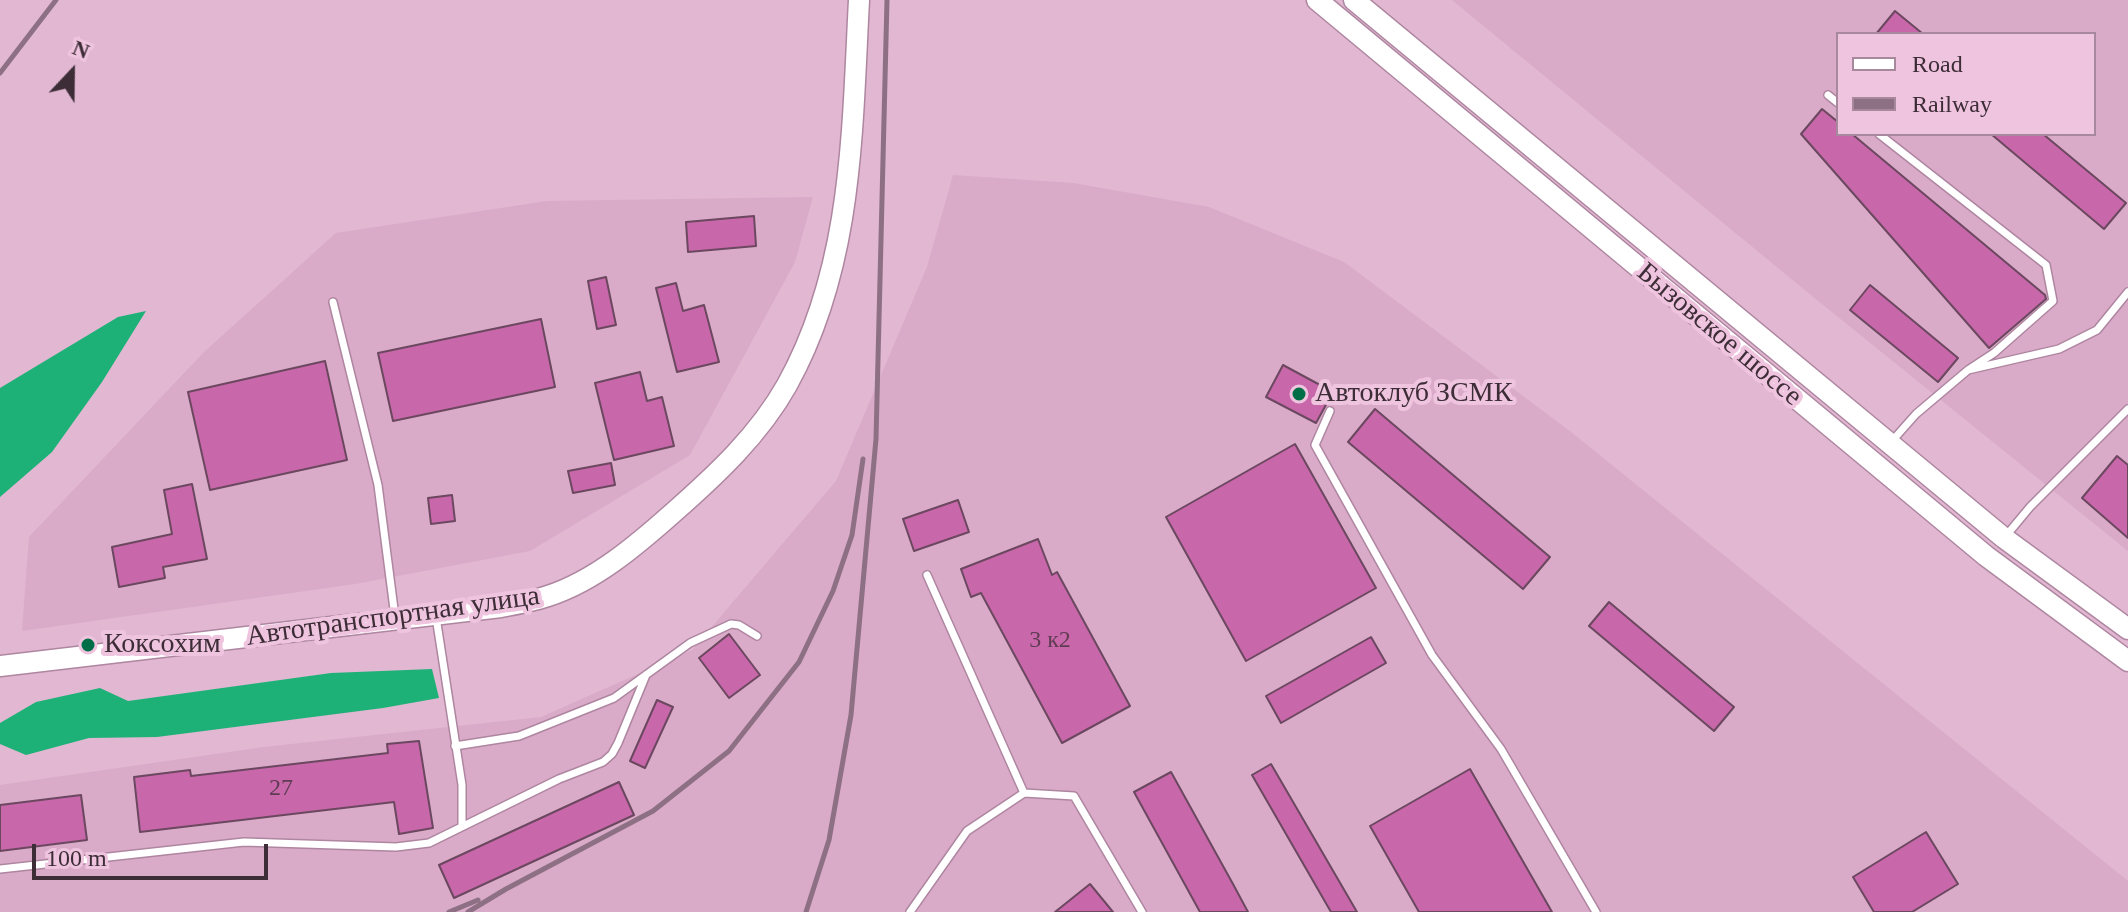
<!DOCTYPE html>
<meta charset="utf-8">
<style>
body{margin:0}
#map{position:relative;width:2128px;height:912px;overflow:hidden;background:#e1b7d2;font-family:Georgia,serif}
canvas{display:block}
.legend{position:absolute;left:1836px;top:32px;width:260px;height:104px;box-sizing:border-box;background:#efc4df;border:2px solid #a8889c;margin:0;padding:10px 14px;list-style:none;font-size:24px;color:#3d2d37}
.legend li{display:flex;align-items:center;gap:16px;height:40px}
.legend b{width:40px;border:2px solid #a8889c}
.north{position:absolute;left:32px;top:32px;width:80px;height:80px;-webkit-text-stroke:6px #efc4df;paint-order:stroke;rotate:22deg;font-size:22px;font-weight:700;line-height:32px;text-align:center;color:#3d2d37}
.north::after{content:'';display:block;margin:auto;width:28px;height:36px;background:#3d2d37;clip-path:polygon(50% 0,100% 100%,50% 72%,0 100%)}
.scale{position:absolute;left:32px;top:844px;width:236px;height:36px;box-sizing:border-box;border:4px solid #3d2d37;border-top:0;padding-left:10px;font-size:24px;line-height:28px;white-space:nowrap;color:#3d2d37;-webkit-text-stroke:6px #efc4df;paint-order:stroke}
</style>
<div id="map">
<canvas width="2128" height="912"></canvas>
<ul class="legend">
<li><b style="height:10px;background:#fff"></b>Road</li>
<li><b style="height:10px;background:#8d7083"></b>Railway</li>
</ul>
<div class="north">N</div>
<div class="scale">100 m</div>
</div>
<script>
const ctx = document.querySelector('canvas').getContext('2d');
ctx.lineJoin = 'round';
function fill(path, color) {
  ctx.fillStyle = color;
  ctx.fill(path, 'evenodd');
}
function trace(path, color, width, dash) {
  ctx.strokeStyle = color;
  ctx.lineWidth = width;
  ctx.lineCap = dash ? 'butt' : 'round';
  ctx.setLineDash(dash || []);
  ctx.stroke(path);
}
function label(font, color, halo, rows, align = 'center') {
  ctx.font = font + ' Georgia,serif';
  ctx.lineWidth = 8;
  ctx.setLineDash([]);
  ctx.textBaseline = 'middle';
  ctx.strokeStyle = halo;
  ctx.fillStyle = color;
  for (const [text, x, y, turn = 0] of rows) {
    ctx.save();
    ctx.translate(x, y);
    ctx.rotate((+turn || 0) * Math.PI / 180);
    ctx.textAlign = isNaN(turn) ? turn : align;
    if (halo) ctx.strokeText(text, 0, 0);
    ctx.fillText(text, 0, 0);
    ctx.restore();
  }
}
const built = new Path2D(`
 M1452,0H2128V551L1817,300ZM1838,34H2094V134H1838Z
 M953,175L1073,183L1209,207L1344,262L1571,432L2128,881V912H0V785L264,747L541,717L692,650L836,481L927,267Z
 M813,197L795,262L690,455L530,551L355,584L22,631L29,537L204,352L336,233L547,201Z`);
const forest = new Path2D(`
 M146,311L102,382L52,452L0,497V388L118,317Z
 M432,669L439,698L383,708L157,737L89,738L26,755L0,744V723L36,702L100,688L128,701L331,673Z`);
const building = new Path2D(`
 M1895,11L1923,34H1876Z
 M1822,109L1838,122V134H1852L2045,295L2046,299L1989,348L1801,134Z
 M1991,134H2043L2126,203L2104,229Z
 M754,216L756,246L688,252L686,222Z
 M606,277L616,325L597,329L588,281Z
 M676,283L683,311L704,305L719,362L677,372L656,288Z
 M1870,285L1958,358L1938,382L1850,310Z
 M541,319L555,387L393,421L378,353Z
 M325,361L347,460L210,490L188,392Z
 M1283,365L1333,392L1316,423L1266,397Z
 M640,372L647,401L662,397L674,446L614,460L595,383Z
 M1375,409L1550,557L1523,589L1348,442Z
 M1295,444L1376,588L1246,661L1166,517Z
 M2117,456L2128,465V538L2082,498Z
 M611,463L615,485L573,493L568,471Z
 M192,484L207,559L163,567L165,578L119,587L112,547L172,534L164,490Z
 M452,495L455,521L431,524L428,498Z
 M958,500L969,532L914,551L903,519Z
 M1038,539L1052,575L1057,572L1130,706L1062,743L981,593L971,597L961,569Z
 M1609,602L1734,707L1714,731L1589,626Z
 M729,634L760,675L729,698L699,658Z
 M1371,637L1386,663L1281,723L1266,696Z
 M657,700L673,707L645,768L630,761Z
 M419,741L433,828L399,834L394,802L140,832L134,777L190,770L191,776L388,753L387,744Z
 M1271,764L1357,912H1331L1252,775Z
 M1470,769L1552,912H1419L1370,826Z
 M1171,772L1233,884L1248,912H1200L1134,792Z
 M619,782L634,815L454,898L439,865Z
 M81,795L87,840L0,851V805Z
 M1926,832L1958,884L1912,912H1874L1853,877Z
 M1090,884L1113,912H1055Z`);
const service = new Path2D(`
 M1828,95L1838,103
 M1879,134L2046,265L2053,301L1994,353L1968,370L2059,349L2097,330L2128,292
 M333,302L378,485L395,617
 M1330,411L1315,445L1432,655L1501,749L1596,912
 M1892,441L1916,414L1968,370
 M2005,537L2030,507L2128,409
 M927,575L1024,793
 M436,617L462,785V825
 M455,746L519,736L614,698L690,643L731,624L739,625L757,636
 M0,869L244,842L396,847L429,843L559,779L603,762L612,754L618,743L646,675
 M910,912L967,831L1024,793L1074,796L1142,912`);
const secondary = new Path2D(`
 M1317,0L1986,556L2128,661
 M1354,0L2004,538L2128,629
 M0,666L501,607C517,604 533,601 548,596C595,581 638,544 674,512C716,475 759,435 787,385C853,266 852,132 859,0`);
const rail = new Path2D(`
 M0,73L56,0
 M449,912L478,900
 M468,912L506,889L653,811L729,751L799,662L833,591L852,535L863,459
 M806,912L829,840L851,715L876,439L887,0`);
const markers = [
 [1299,394,8,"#006f48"],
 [88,645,8,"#006f48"]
];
const numberNames = [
 ["3 к2",1050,641],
 ["27",281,789]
];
const streetNames = [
 ["Бызовское шоссе",1719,335,40],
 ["Автотранспортная улица",393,617,-8]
];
const poiNames = [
 ["Автоклуб ЗСМК",1315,394],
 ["Коксохим",104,645]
];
fill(built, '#daaac9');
fill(forest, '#1eb177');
fill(building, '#c868aa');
trace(building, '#6b485f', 2);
trace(service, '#ae86a0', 10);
trace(secondary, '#ae86a0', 23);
trace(service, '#fff', 7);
trace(secondary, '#fff', 20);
trace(rail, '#8d7083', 5);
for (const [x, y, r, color] of markers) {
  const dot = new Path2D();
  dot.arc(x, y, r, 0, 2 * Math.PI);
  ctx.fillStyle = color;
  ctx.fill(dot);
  trace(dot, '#efc4df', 3);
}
label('24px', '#603c54', null, numberNames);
label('28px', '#3d2d37', '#efc4df', streetNames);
label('28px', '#3d2d37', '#efc4df', poiNames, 'left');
</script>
